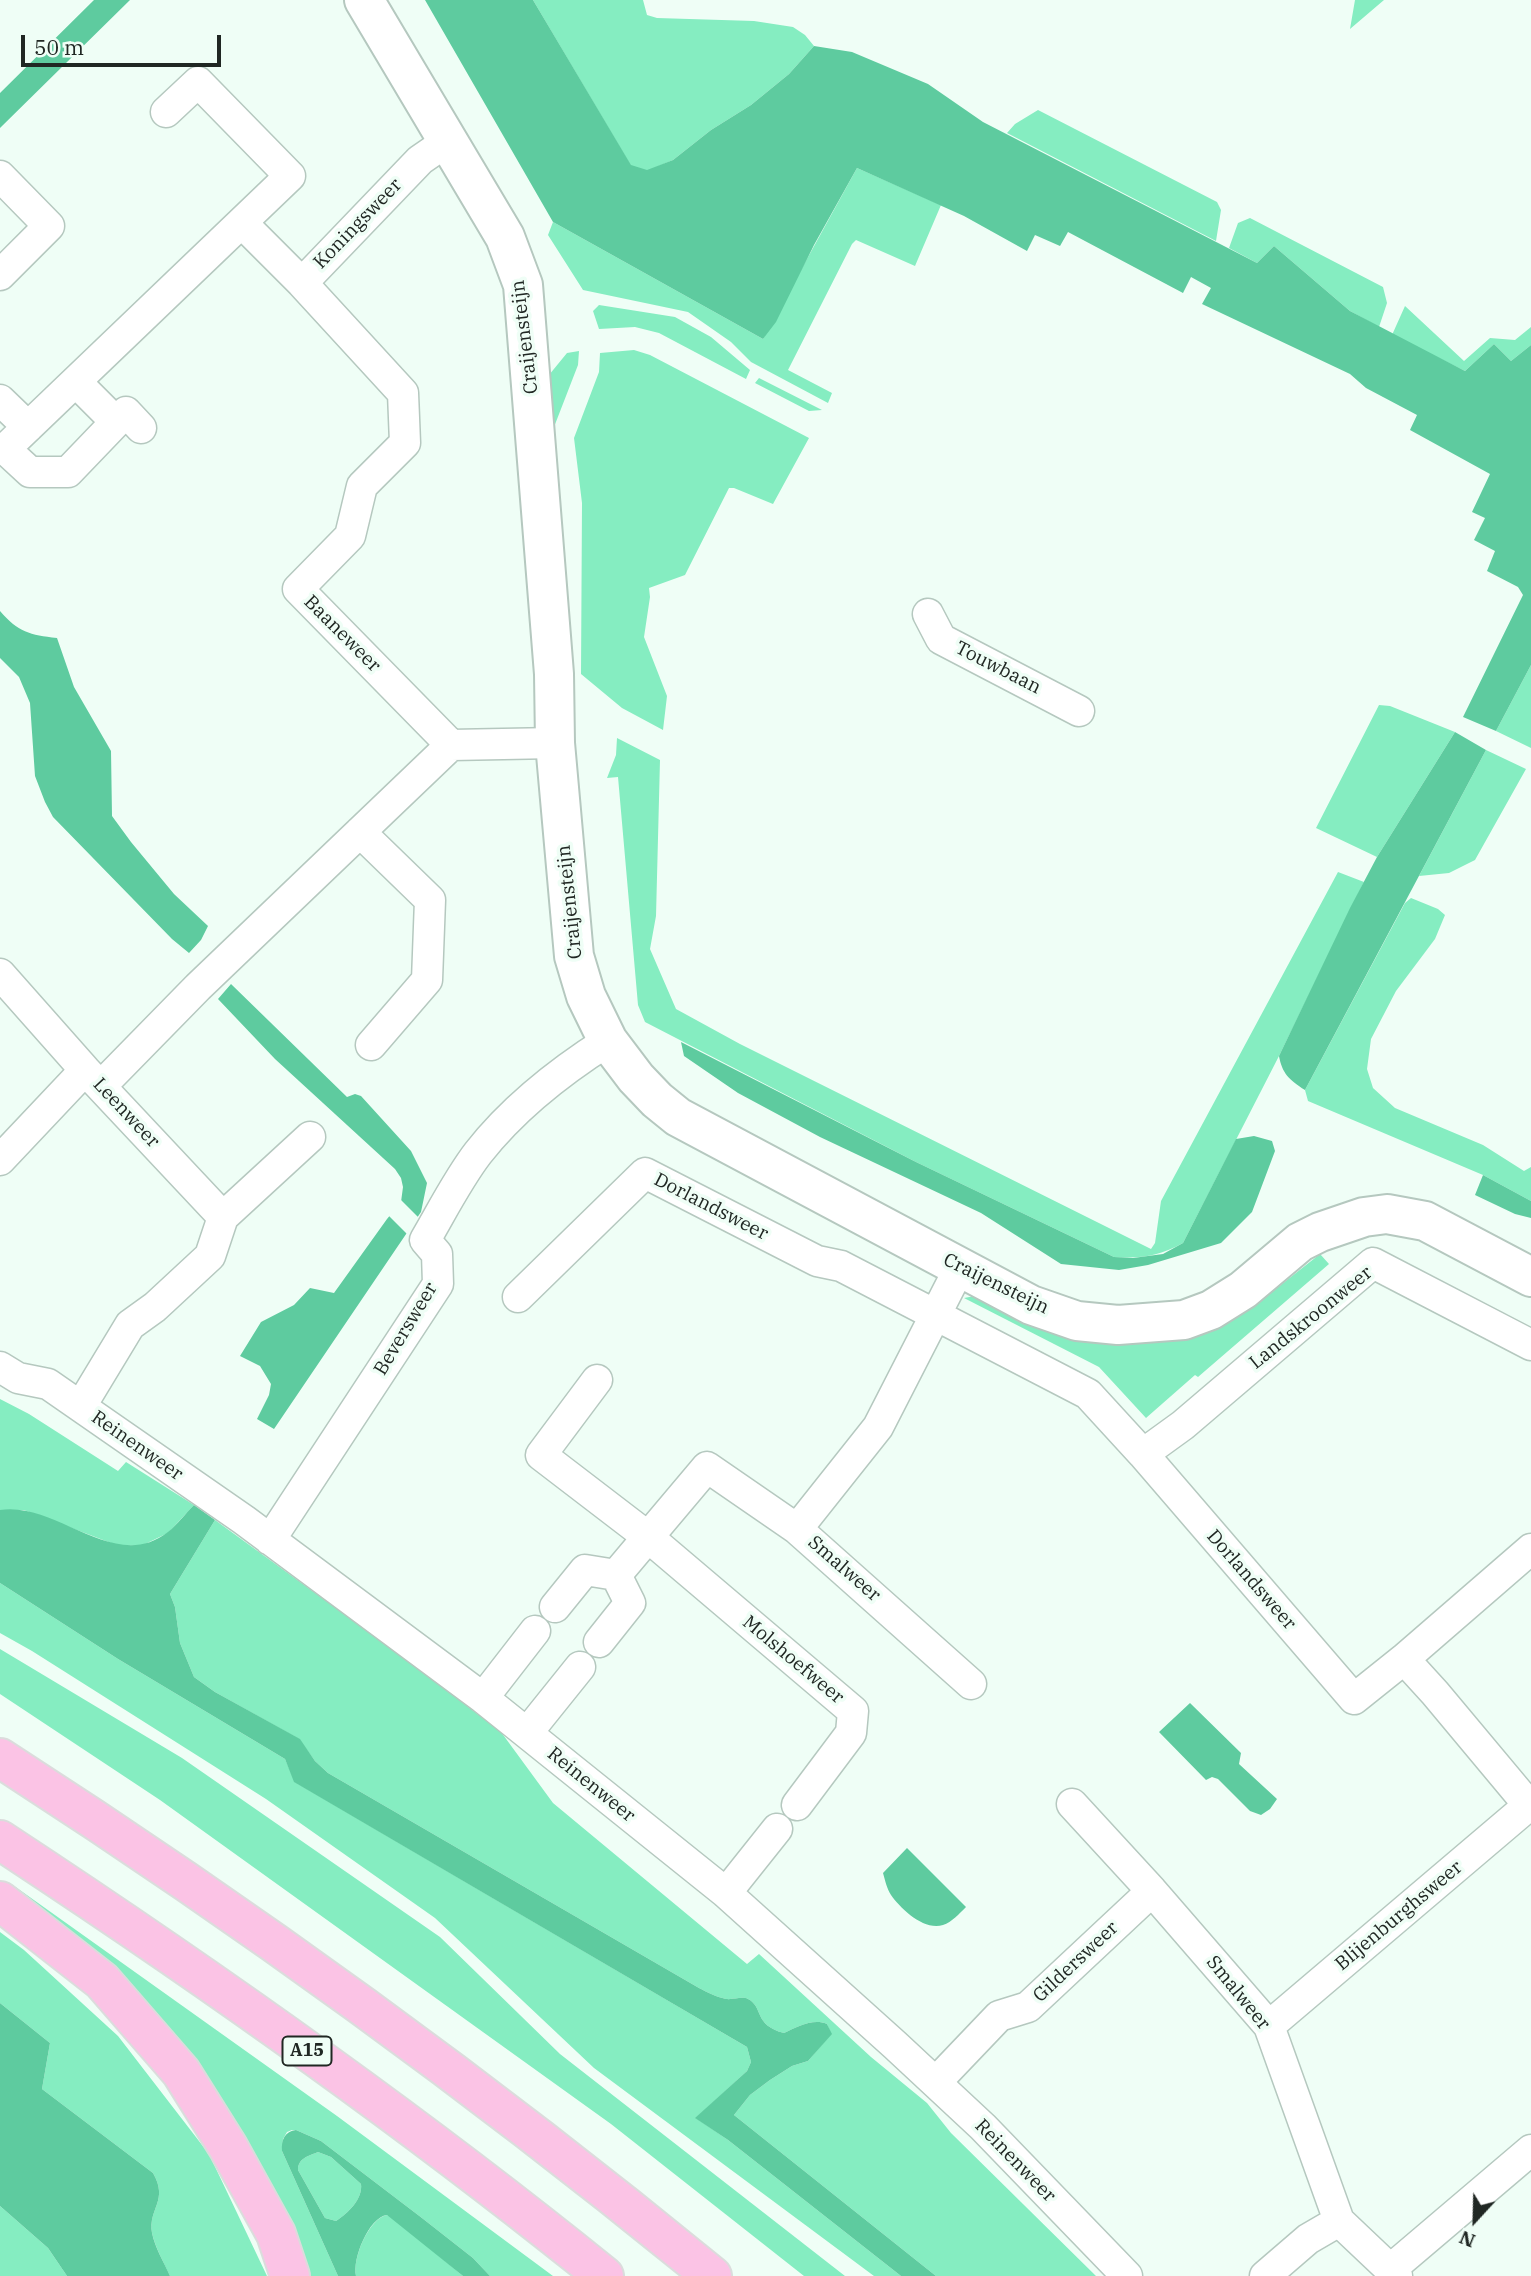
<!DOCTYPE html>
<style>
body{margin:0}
#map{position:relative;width:1531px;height:2276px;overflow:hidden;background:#effef6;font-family:"IBM Plex Serif",serif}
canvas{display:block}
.north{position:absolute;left:1440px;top:2185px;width:70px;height:70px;-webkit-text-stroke:5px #effef6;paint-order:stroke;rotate:202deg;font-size:19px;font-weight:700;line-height:28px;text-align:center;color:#202723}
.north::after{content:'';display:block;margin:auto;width:24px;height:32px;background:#202723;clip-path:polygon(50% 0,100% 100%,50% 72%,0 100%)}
.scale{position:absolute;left:21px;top:35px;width:200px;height:32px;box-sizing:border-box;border:4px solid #202723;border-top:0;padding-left:9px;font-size:21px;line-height:24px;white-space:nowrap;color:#202723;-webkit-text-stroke:5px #effef6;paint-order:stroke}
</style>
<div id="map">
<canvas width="1531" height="2276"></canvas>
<div class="north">N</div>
<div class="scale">50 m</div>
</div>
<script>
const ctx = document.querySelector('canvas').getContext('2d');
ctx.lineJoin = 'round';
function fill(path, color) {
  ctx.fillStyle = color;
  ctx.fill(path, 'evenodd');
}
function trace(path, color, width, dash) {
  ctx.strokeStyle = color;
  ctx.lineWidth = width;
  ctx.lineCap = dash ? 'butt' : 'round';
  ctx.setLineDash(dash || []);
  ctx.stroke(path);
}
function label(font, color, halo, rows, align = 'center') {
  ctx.font = font + ' "IBM Plex Serif",serif';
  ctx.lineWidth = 7;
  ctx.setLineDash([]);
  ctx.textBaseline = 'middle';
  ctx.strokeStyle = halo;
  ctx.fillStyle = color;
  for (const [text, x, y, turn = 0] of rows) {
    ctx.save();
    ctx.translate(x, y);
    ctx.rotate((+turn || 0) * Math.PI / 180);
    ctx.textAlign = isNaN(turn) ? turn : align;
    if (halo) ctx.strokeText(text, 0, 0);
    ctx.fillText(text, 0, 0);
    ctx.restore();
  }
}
const green = new Path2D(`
 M533,0H643L647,15L657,18L754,21L793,27L805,35L814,46L789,74L751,105L711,130L673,160L647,171L631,166Z
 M1355,0H1384L1350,29Z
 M1038,110L1217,202L1221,210L1216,241L1007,133L1015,124Z
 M857,168L941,205L915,266L856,240L852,244L788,370L832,393L828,403L751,362L731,342L688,312L583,290L548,235L553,222L763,339Z
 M1250,218L1383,287L1387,303L1379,327L1350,311L1274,246L1257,263L1229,248L1238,223Z
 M599,305L675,317L711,337L750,370L746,379L659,333L635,327L599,329L593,311Z
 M1405,306L1464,361L1490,338L1515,340L1531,327V345L1511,361L1494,344L1465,371L1392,335Z
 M634,350L650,355L809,438L773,504L734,488H729L685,575L649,588L650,597L644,637L667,696L663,730L622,708L581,674L582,503L574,438L599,372L600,353Z
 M579,351L578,365L554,427V457L549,375L567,353Z
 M759,378L822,410L809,411L755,383Z
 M1531,665V748L1496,731Z
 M1379,705L1390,706L1455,732L1377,857L1316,828Z
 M617,738L660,760L656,916L650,949L676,1009L740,1044L1151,1249L1155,1243L1161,1201L1338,872L1364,882L1279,1056L1183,1243C1159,1256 1141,1259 1114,1257L916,1162L645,1022L638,1005L618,777L607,778L616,755Z
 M1486,750L1526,769L1475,860L1449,873L1419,876Z
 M1411,898L1438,909L1445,915L1435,939L1396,991L1371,1039L1367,1069L1373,1088L1395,1108L1483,1145L1524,1171L1531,1167V1201L1483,1175L1308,1101L1305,1090L1405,903Z
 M1320,1254L1329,1264L1198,1377L1195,1375L1146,1418L1099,1367L964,1298L980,1295L1201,1334L1249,1310Z
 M0,1399L29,1414L118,1471L126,1462L194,1505L168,1533L143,1545L119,1546L24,1510H0Z
 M215,1520L399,1654L501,1732L553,1803L747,1964L759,1954L871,2057L927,2103L951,2133L1096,2276H936L734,2115L750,2095L770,2080L792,2066L808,2061L831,2034L827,2024C813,2018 797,2027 784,2033C753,2025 764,2007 748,1999C742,1996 733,2000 726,1999C716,1997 707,1992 699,1988L328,1773L315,1761L299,1739L215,1692L194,1677L180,1643L175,1607L170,1594Z
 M0,1583L118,1659L285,1759L295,1782L747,2047L751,2062L747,2071L696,2118L728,2140L901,2276H874L594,2068L435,1918L266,1799L32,1651L0,1633Z
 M0,1649L182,1758L440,1937L560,2054L845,2276H804L611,2124L160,1800L0,1694Z
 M10,1883L337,2116L553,2276H490L473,2258L422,2218L321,2141L296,2130H292L287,2132L283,2139L282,2151L338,2276H307L292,2234L6,1890Z
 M0,1932L24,1950L118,2036L209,2154L267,2276H170C164,2263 155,2247 152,2233C148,2208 169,2201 153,2173L42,2089L50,2043L0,2003Z
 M318,2152L331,2157L361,2184C363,2199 348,2213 336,2221L325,2218L298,2170C298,2158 309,2156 318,2152Z
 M0,2206L48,2248L67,2276H0Z
 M387,2215L394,2218L463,2276H356C352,2259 369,2218 387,2215Z`);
const water = new Path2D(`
 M94,0H130L0,128V93Z
 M425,0H533L631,165L647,170L673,160L711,130L751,105L789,74L814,46L852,52L928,84L983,122L1257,263L1274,246L1350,311L1465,371L1494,344L1511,361L1531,345V665L1496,731L1463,717L1523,595L1518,587L1487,571L1495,551L1474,540L1485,518L1472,512L1490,474L1410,430L1417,415L1366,388L1350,374L1202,304L1211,288L1191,277L1183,293L1068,232L1060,246L1035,235L1027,251L964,216L857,168L814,245L776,322L763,339L553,222Z
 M0,611C18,632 30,635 57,638L74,687L111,751L112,816L131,842L174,894L208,926L201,940L189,953L172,939L53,817L45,802L35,776L30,703L19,677L0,658Z
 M1455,732L1486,750L1305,1090C1289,1080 1282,1073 1279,1056L1350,908L1377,857Z
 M231,984L347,1097L355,1094L361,1096L411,1151L427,1183L421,1212L274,1429L257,1419L269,1395L271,1384L260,1366L240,1356L261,1322L294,1305L310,1288L334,1293L387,1219L401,1202L403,1187L401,1178L395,1169L275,1059L218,999Z
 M681,1042L916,1162L1114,1257L1133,1258L1163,1254L1183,1243L1236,1139L1254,1136L1272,1141L1275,1151L1252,1212L1221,1243L1148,1265L1119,1270L1061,1264L981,1213L820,1137L738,1093L684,1056Z
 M1483,1175L1531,1201V1218L1515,1214L1475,1195Z
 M194,1505L215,1520L170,1594L175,1607L180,1643L194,1677L215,1692L300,1739L315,1761L328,1773L699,1988C707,1992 716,1997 726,1999C733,2000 742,1996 748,1999C764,2007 753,2025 784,2033C797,2027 813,2018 827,2024L832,2034L808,2061L792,2066L770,2080L750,2095L734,2115L936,2276H901L728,2140L695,2118L747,2071L751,2062L747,2047L294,1782L285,1759L118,1659L0,1583V1510C57,1501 114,1574 168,1532C177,1525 185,1514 194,1505Z
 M1190,1703L1241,1753L1239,1764L1277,1799L1270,1809L1261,1815L1250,1811L1218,1779L1212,1777L1206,1780L1159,1732Z
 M907,1848L966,1907C959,1914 952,1922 943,1925C924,1931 901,1909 891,1895C887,1889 885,1880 883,1873Z
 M0,2003L50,2043L42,2089L153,2173C169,2201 148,2208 152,2233C155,2248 164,2262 170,2276H67L48,2248L0,2206Z
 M296,2130L321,2141L422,2218L473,2258L490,2276H463L387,2215C369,2217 352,2259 356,2276H338L282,2151C281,2140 285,2131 296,2130ZM318,2152L331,2157L361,2184C363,2199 348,2213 336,2221L325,2218L298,2170C298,2158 309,2156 318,2152Z`);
const pier = new Path2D(`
 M399,1198L419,1218L408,1235L388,1215Z`);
const street = new Path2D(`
 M0,176L49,226L0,275
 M242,223L302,283L420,160L449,140
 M302,283L403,393L405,443L362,486L350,536L298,589L451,745
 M76,382L116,422L68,472H30L5,449L290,176L198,82L166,112
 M0,400L28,427
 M116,422L126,412L141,428
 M928,614L941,639L1079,711
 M360,832L430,900L427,980L371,1045
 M0,974L85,1070
 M102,1085L198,987L451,745L555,743
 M0,1160L85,1070L223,1217
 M518,1297L645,1173L817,1261L841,1266L1088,1394L1143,1454L1354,1699L1404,1659L1435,1693L1531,1808
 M0,1367L18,1378L48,1384L244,1520L483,1698L726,1893L895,2045L983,2127L1127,2276
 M597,1380L541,1455L648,1537L853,1711L851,1733L797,1805
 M81,1406L130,1325L155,1307L210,1256L223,1217L310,1137
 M1143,1454L1183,1425L1373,1263L1531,1345
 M797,1529L878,1427L960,1267
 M270,1540L438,1284L437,1254L425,1240C442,1211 458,1179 478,1153C514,1107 559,1072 608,1041
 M555,1607L585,1570L616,1575L707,1467L797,1529L971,1684
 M599,1642L630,1603L616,1575
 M1404,1659L1531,1549
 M483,1698L535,1631
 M527,1733L580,1667
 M1072,1804L1152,1891L1269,2026L1339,2221L1397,2276
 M726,1893L777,1829
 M1269,2026L1528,1806
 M936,2082L999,2016L1028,2007L1152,1891
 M1391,2269L1531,2150
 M1265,2276L1308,2239L1339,2221`);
const secondary = new Path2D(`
 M364,0L505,237L523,285L554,674L555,743L574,956L586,996L608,1041L636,1078L657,1100L678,1117L1031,1305L1077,1321L1118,1325L1184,1320L1211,1310L1243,1290L1300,1242L1320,1232L1364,1217L1387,1214L1425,1221L1531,1277`);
const highway = new Path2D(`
 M0,1758C247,1917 485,2090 712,2276
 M0,1840C207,1976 411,2120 604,2276
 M0,1901L102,1981L181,2072L228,2147L276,2234L290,2276`);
const shields = [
 [307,2051,49]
];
const shieldNames = [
 ["A15",307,2051]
];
const streetNames = [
 ["Koningsweer",358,224,-46],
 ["Craijensteijn",525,337,-97],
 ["Baaneweer",342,634,45],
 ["Touwbaan",998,668,27],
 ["Craijensteijn",570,902,-96],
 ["Leenweer",126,1113,47],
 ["Dorlandsweer",711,1207,27],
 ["Craijensteijn",996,1284,26],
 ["Landskroonweer",1311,1318,-39],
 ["Beversweer",406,1329,-59],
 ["Reinenweer",137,1446,35],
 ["Smalweer",844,1569,41],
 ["Dorlandsweer",1251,1580,49],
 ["Molshoefweer",793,1660,40],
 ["Reinenweer",591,1785,39],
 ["Blijenburghsweer",1399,1916,-40],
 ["Gildersweer",1076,1962,-43],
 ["Smalweer",1238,1993,51],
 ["Reinenweer",1015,2161,46]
];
fill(green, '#85edc1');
fill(water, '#5ecb9f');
fill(pier, '#effef6');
trace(street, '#b5c8bf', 33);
trace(secondary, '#b5c8bf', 42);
trace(highway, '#dbdcdc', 42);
trace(street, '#fff', 30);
trace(secondary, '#fff', 38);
trace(highway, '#fbc3e5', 38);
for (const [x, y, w] of shields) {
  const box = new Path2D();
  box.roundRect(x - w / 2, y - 14.5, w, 29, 5);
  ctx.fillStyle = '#effef6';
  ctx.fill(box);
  trace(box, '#202723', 2);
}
label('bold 18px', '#202723', null, shieldNames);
label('19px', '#202723', '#effef6', streetNames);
</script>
